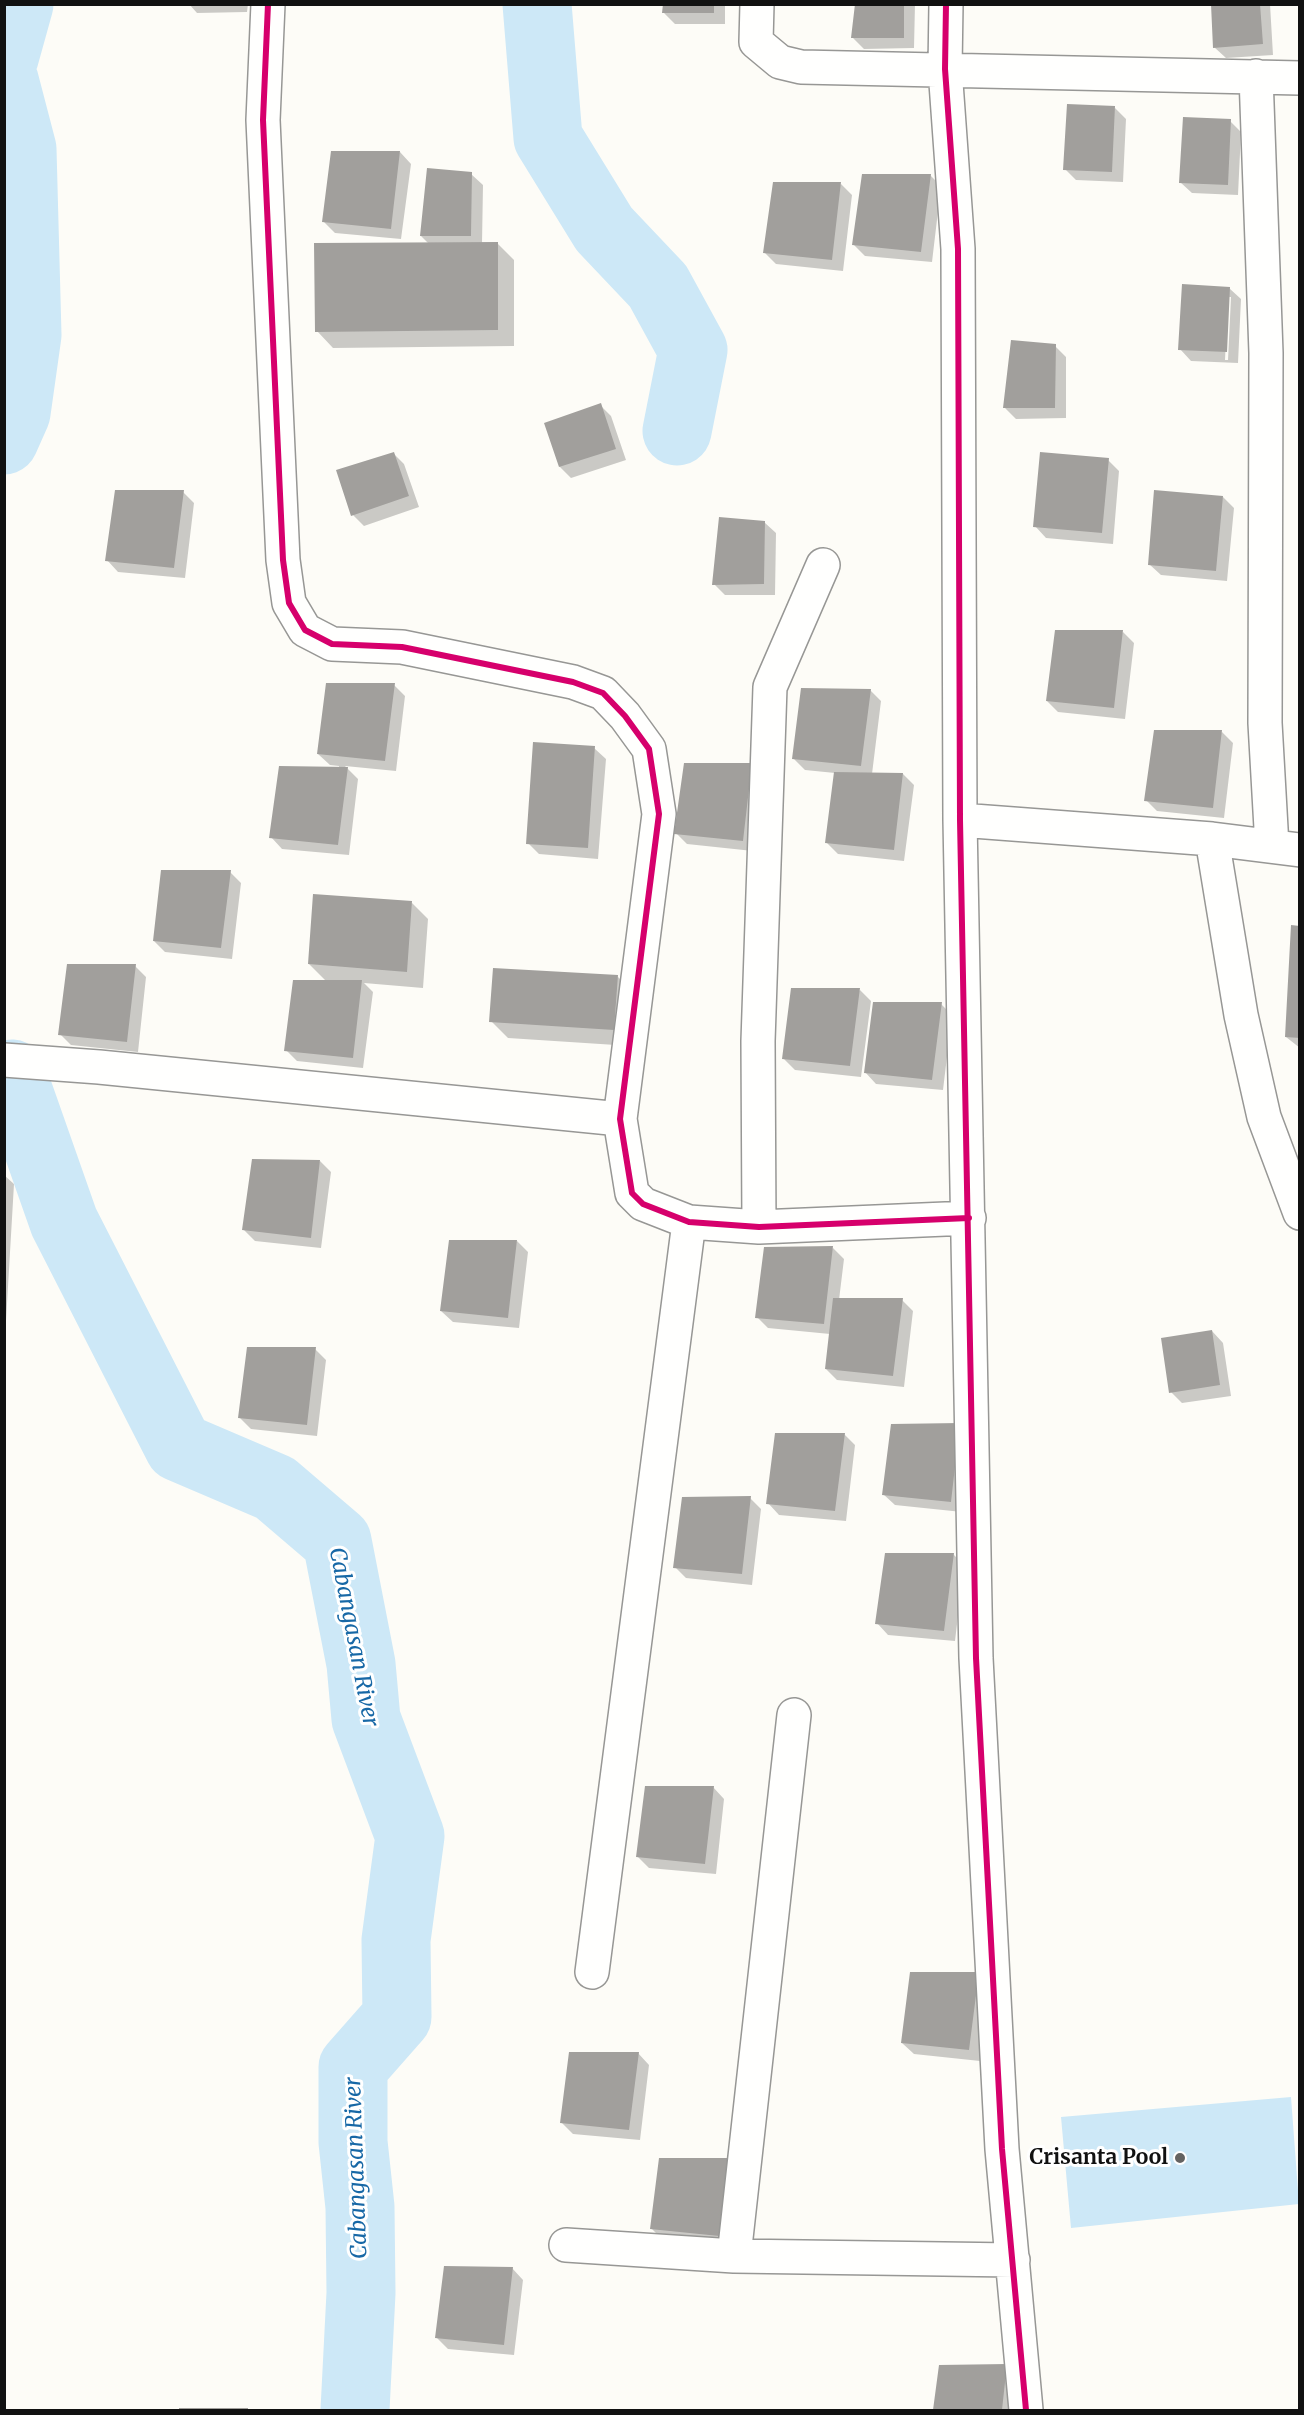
<!DOCTYPE html>
<style>
body{margin:0}
#map{position:relative;width:1304px;height:2415px;overflow:hidden;background:#fdfcf7;font-family:Merriweather,serif}
canvas{display:block}
.frame{position:absolute;inset:0;border:6px solid #111;pointer-events:none}
</style>
<div id="map">
<canvas width="1304" height="2415"></canvas>
<div class="frame"></div>
</div>
<script>
const ctx = document.querySelector('canvas').getContext('2d');
ctx.lineJoin = 'round';
function fill(path, color) {
  ctx.fillStyle = color;
  ctx.fill(path, 'evenodd');
}
function trace(path, color, width, dash) {
  ctx.strokeStyle = color;
  ctx.lineWidth = width;
  ctx.lineCap = dash ? 'butt' : 'round';
  ctx.setLineDash(dash || []);
  ctx.stroke(path);
}
function label(font, color, halo, rows, align = 'center') {
  ctx.font = font + ' Merriweather,serif';
  ctx.lineWidth = 6;
  ctx.setLineDash([]);
  ctx.textBaseline = 'middle';
  ctx.strokeStyle = halo;
  ctx.fillStyle = color;
  for (const [text, x, y, turn = 0] of rows) {
    ctx.save();
    ctx.translate(x, y);
    ctx.rotate((+turn || 0) * Math.PI / 180);
    ctx.textAlign = isNaN(turn) ? turn : align;
    if (halo) ctx.strokeText(text, 0, 0);
    ctx.fillText(text, 0, 0);
    ctx.restore();
  }
}
const water = new Path2D(`
 M1291,2097L1299,2204L1071,2228L1061,2117Z`);
const shadow = new Path2D(`
 M189,4H248L247,12L197,13Z
 M665,4H725V24H675L664,13Z
 M857,4H915L914,48L864,49L853,38Z
 M1213,4H1270L1273,55L1226,58L1214,47Z
 M1115,108L1126,119L1123,182L1076,180L1065,169Z
 M1230,121L1241,132L1238,195L1192,193L1180,182Z
 M400,152L411,164L401,239L335,233L324,222Z
 M471,174L483,185L482,244H498L514,260V346L333,348L317,331L429,244L421,236Z
 M930,175L941,186L932,262L865,256L854,245Z
 M841,184L852,195L843,271L776,264L765,253Z
 M1229,288L1241,299L1238,363L1191,361L1180,349ZM1228,297H1231L1228,360H1225Z
 M1055,346L1066,357V418L1016,419L1005,408Z
 M600,405L611,416L626,460L571,478L560,467L546,424Z
 M393,453L404,464L419,507L364,526L353,515Z
 M1108,460L1119,471L1113,544L1046,538L1035,526Z
 M183,492L194,503L185,578L118,572L107,560Z
 M1223,497L1234,508L1227,581L1161,575L1149,564Z
 M764,522L776,533L775,595H725L714,584Z
 M1123,632L1134,643L1125,719L1058,712L1047,701Z
 M394,685L405,696L396,771L345,766L358,779L349,855L282,849L271,837L339,768V766L330,765L318,754Z
 M870,690L881,701L872,774H903L914,785L904,861L838,854L827,843L835,773L805,770L794,759Z
 M1222,732L1233,743L1224,818L1157,811L1146,800Z
 M594,748L606,759L598,859L539,854L528,843Z
 M685,764L763,775L753,851L687,844L676,833Z
 M230,872L241,883L232,959L165,952L154,941Z
 M412,903L428,919L423,988L364,983L373,992L363,1068L297,1061L286,1050L326,981L309,964Z
 M1300,927V1048L1286,1037Z
 M135,966L146,977L138,1052L71,1045L60,1034Z
 M618,977L634,993L631,1046L508,1038L491,1021Z
 M860,990L871,1001L861,1077L795,1070L784,1059Z
 M941,1004L952,1015L943,1090L876,1084L865,1072Z
 M320,1161L331,1172L321,1248L255,1241L244,1230Z
 M4,1175L14,1184L5,1338H4Z
 M517,1241L528,1252L519,1328L453,1322L441,1311Z
 M833,1248L844,1259L839,1300H902L913,1311L904,1387L837,1380L826,1369L830,1334L768,1328L757,1317Z
 M1212,1331L1223,1343L1231,1396L1182,1403L1171,1392Z
 M315,1349L326,1360L317,1436L251,1429L240,1418Z
 M959,1425L962,1512L895,1505L883,1494Z
 M844,1434L855,1445L846,1521L779,1515L768,1503Z
 M750,1498L761,1509L752,1585L686,1578L675,1567Z
 M953,1554L964,1565L955,1641L888,1635L877,1623Z
 M713,1787L724,1799L716,1874L649,1868L638,1857Z
 M911,1974L990,1985L980,2061L914,2054L902,2043Z
 M638,2053L649,2065L640,2140L573,2134L562,2123Z
 M727,2160L738,2171L729,2247L663,2240L652,2229Z
 M512,2268L523,2280L514,2355L448,2349L437,2338Z
 M940,2366H1007L1014,2410H934Z
 M180,2409H248L249,2410H180Z`);
const river = new Path2D(`
 M537,4L548,138L604,229L658,286L693,350L677,431
 M4,58L19,4
 M4,80L22,149L27,335L16,413L4,440
 M12,1074L64,1222L179,1447L275,1488L337,1541L361,1664L366,1719L410,1836L396,1940L397,2017L353,2067V2142L360,2207L361,2293L355,2410`);
const building = new Path2D(`
 M663,4H714V13H662Z
 M855,4H904V38H851Z
 M1211,4H1260L1263,44L1213,48Z
 M1067,104L1115,106L1112,172L1063,170Z
 M1183,117L1231,119L1228,185L1179,183Z
 M331,151H400L391,229L322,222Z
 M427,168L472,172L471,236H420Z
 M862,174H931L921,252L852,245Z
 M773,182H841L832,260L763,253Z
 M498,242V330L315,332L314,243Z
 M1182,284L1230,287L1227,352L1178,350Z
 M1011,340L1056,344L1055,408H1003Z
 M601,403L616,449L559,467L544,423Z
 M394,452L409,496L351,516L336,470Z
 M1040,452L1109,458L1102,533L1033,527Z
 M115,490H184L174,568L105,561Z
 M1154,490L1223,496L1216,571L1148,565Z
 M719,517L765,521L764,584L712,585Z
 M1055,630H1123L1114,708L1046,701Z
 M326,683H395L385,761L317,754Z
 M801,688L871,689L861,766L792,759Z
 M1154,730H1222L1213,808L1144,801Z
 M533,742L595,746L588,848L526,844Z
 M684,763H752L743,841L674,834Z
 M279,766L348,767L338,845L269,838Z
 M834,772L903,773L894,850L825,843Z
 M161,870H231L221,948L153,941Z
 M313,894L412,901L407,972L308,964Z
 M1291,925L1300,926V1038L1285,1037Z
 M67,964H136L127,1042L58,1035Z
 M493,968L618,975L614,1030L489,1022Z
 M293,980H362L353,1058L284,1051Z
 M791,988H860L850,1066L782,1059Z
 M873,1002H942L932,1080L864,1073Z
 M252,1159L320,1160L311,1238L242,1230Z
 M449,1240H517L508,1318L440,1311Z
 M833,1246L824,1324L755,1318L764,1247Z
 M833,1298H903L893,1376L825,1369Z
 M1212,1330L1220,1385L1169,1393L1161,1338Z
 M247,1347H316L307,1425L238,1418Z
 M960,1423L951,1502L882,1495L891,1424Z
 M775,1433H845L835,1511L766,1504Z
 M751,1496L742,1574L673,1568L682,1497Z
 M885,1553H954L944,1631L875,1624Z
 M645,1786H714L705,1864L636,1857Z
 M910,1972H979L969,2050L901,2043Z
 M569,2052H639L629,2130L560,2123Z
 M659,2158H728L719,2236L650,2229Z
 M444,2266L513,2267L504,2345L435,2338Z
 M1007,2364L1002,2410H933L939,2365Z
 M179,2408H248V2410H179Z`);
const minor = new Path2D(`
 M268,4L263,120L283,560L289,603L305,630L332,644L402,647L573,682L603,693L625,716L649,749L659,814L620,1119L632,1193L643,1204L689,1222L759,1227L969,1218
 M757,4L756,42L780,62L801,67L1300,78
 M946,4L945,69L958,249L960,820L976,1658L1002,2149L1026,2410
 M1256,76L1266,353L1265,723L1272,846
 M960,820L1212,839L1300,850
 M1212,839L1241,1015L1264,1117L1300,1213
 M4,1060L99,1067L620,1119
 M759,1227L758,1041L770,687L823,565
 M592,1972L689,1222
 M566,2245L734,2256L1013,2260
 M734,2256L794,1715`);
const cycleway = new Path2D(`
 M268,4L263,120L283,560L289,603L305,630L332,644L402,647L573,682L603,693L625,716L649,749L659,814L620,1119L632,1193L643,1204L689,1222L759,1227L969,1218
 M946,4L945,69L958,249L960,820L976,1658L1002,2149L1026,2410`);
const markers = [
 [1180,2158,6,"#646362"]
];
const poiNames = [
 ["Crisanta Pool",1168,2158]
];
const waterNames = [
 ["Cabangasan River",353,1637,79],
 ["Cabangasan River",357,2168,-92]
];
fill(water, '#cde8f7');
fill(shadow, '#0003');
trace(river, '#cde8f7', 69);
fill(building, '#a19f9c');
trace(minor, '#979795', 36);
trace(minor, '#fffffe', 33);
trace(cycleway, '#d6006c', 6);
for (const [x, y, r, color] of markers) {
  const dot = new Path2D();
  dot.arc(x, y, r, 0, 2 * Math.PI);
  ctx.fillStyle = color;
  ctx.fill(dot);
  trace(dot, '#fff', 2);
}
label('bold 21px', '#111', '#fff', poiNames, 'right');
label('italic 22px', '#1768a6', '#fff', waterNames);
</script>
